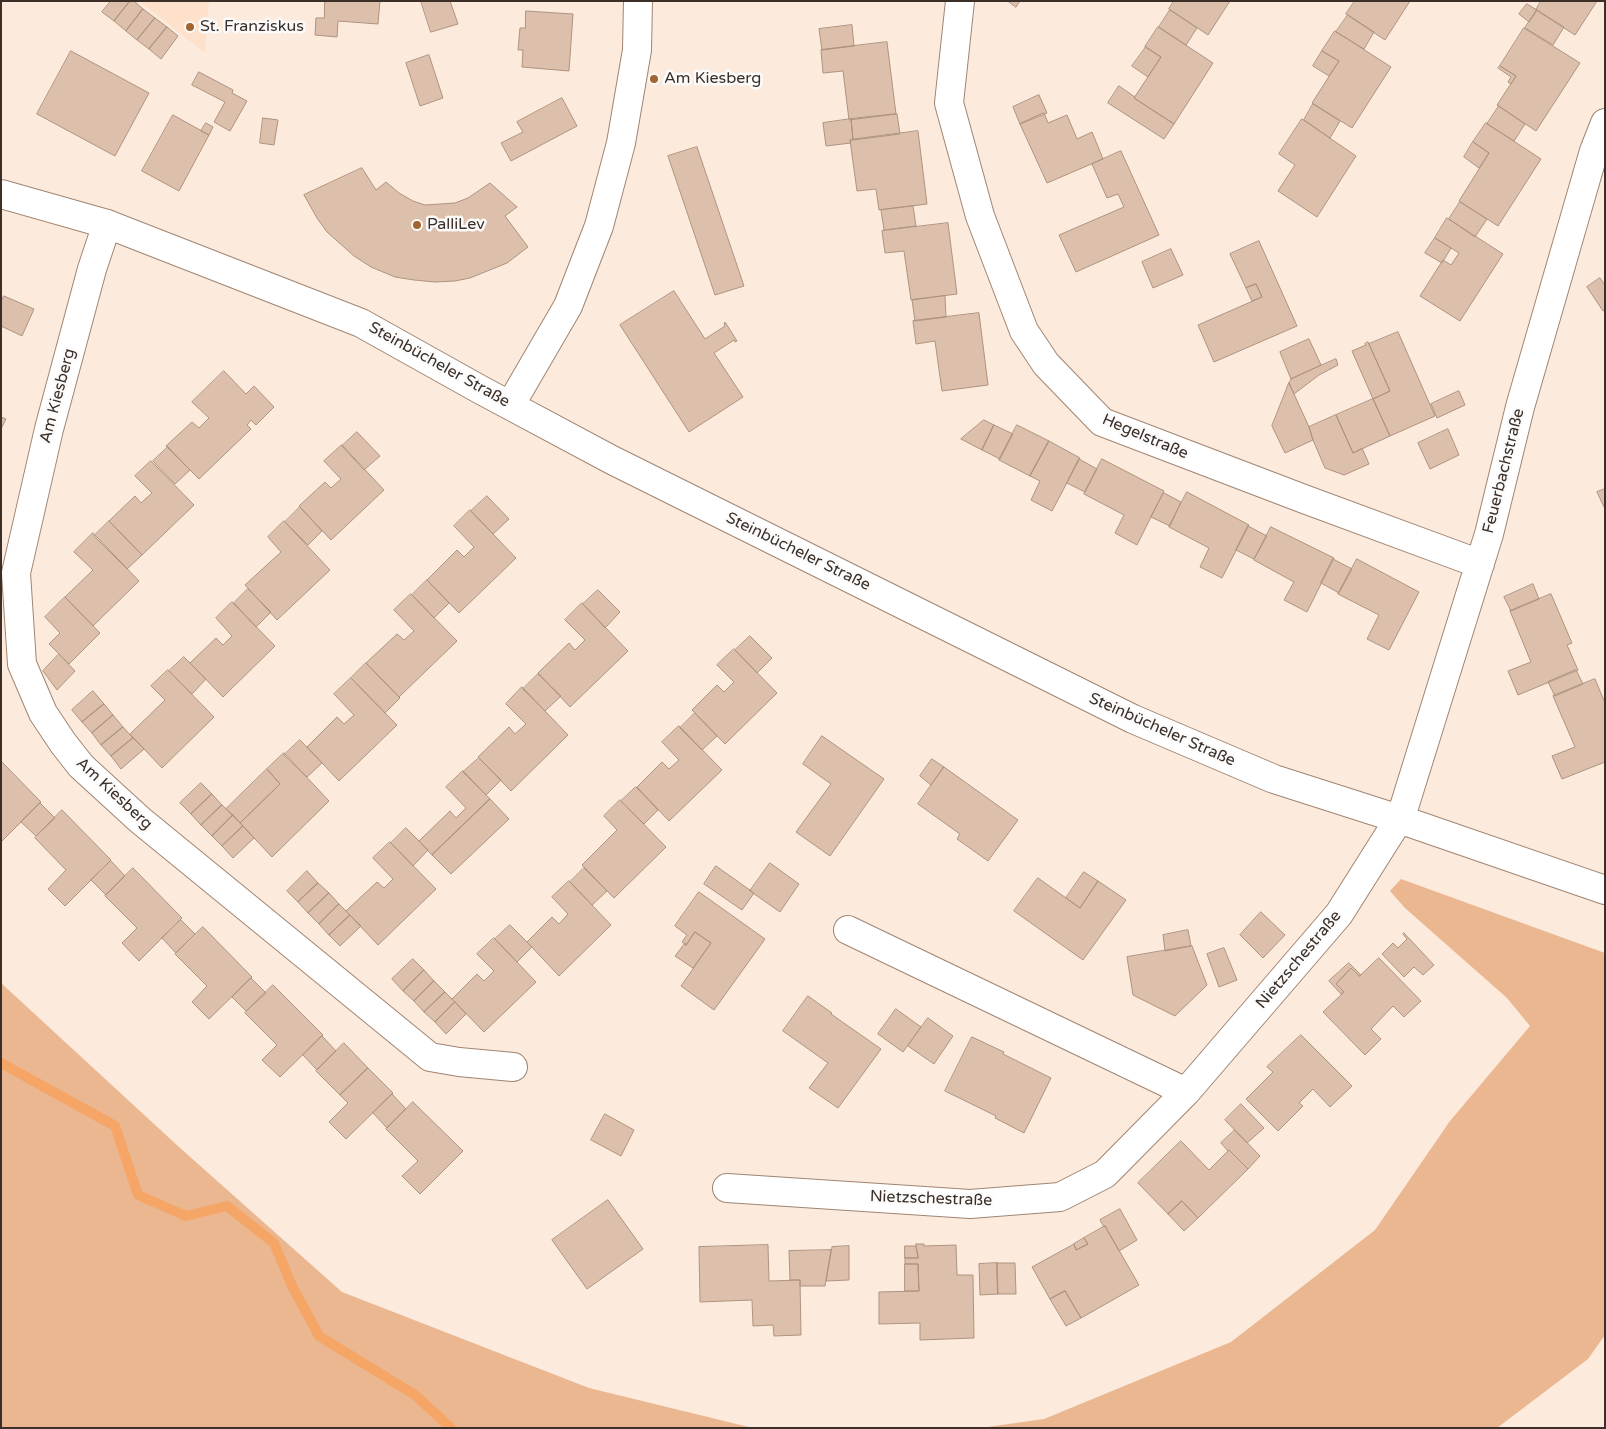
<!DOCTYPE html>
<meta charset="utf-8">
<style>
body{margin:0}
#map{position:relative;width:1606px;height:1429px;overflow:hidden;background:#fceadd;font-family:"Varela Round",sans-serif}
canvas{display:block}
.frame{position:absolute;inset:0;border:2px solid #3b2f27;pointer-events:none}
</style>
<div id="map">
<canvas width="1606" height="1429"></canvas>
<div class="frame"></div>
</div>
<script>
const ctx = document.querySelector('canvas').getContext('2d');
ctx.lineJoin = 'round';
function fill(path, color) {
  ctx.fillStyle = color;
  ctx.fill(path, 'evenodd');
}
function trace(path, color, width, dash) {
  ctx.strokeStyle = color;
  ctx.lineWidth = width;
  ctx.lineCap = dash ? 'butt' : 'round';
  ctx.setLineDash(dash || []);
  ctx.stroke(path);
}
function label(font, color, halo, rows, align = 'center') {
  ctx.font = font + ' "Varela Round",sans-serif';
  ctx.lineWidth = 5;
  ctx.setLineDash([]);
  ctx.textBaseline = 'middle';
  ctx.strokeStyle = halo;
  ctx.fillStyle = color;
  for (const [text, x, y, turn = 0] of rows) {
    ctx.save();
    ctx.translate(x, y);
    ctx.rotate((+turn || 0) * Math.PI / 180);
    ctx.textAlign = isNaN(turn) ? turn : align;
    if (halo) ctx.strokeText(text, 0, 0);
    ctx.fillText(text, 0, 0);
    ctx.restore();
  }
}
const built = new Path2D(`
 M139,1H209L205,53Z`);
const green = new Path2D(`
 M1401,879L1605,953V1335L1588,1359L1497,1428H980L1044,1419L1231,1342L1375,1230L1450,1121L1530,1026L1507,998L1405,908L1390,891Z
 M1,983L179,1147L342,1292L589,1388L753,1428H1Z`);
const stream = new Path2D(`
 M1,1063L115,1126L138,1195L186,1216L227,1206L274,1243L292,1286L319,1336L415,1395L451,1428`);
const building = new Path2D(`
 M111,1H130L114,21L102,12Z
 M130,1H134L143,9L126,31L114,21Z
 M325,1H380L378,24L338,21L337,37L315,35L316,18H324Z
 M421,1H450L458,24L431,32Z
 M1008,1H1020L1016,7Z
 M1174,1H1230L1208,35L1169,9Z
 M1355,1H1410L1385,40L1346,14Z
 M1541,1H1597L1575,35L1536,10Z
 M1527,4L1537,10L1529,22L1519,14Z
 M143,9L155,18L137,40L126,31Z
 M1170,10L1197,28L1186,45L1159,27Z
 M1537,10L1564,27L1553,45L1525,28Z
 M526,11L573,14L569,71L522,67L523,50H518L520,28H525Z
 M1348,15L1374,32L1364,49L1336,32Z
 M155,18L167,27L149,49L137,40Z
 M852,25L854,46L822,50L819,29Z
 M167,27L178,36L161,59L149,49Z
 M1158,27L1213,63L1174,124L1134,98L1161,57L1145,47Z
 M1524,28L1580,63L1536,131L1497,105L1516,76L1500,66Z
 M1335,31L1391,67L1352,128L1312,103L1339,61L1322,51Z
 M887,42L896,114L849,120L843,71L823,73L821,50Z
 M1146,47L1161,57L1148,77L1132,66Z
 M71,51L149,93L115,156L37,114Z
 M1322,51L1339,61L1329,76L1313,66Z
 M429,55L443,98L420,106L406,63Z
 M1500,66L1516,76L1511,84L1508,82L1511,77L1498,68Z
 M199,72L233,90L232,93L247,101L230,131L214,122L225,102L192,85Z
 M1119,86L1135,97L1134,98L1174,124L1164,139L1108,103Z
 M1039,95L1047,113L1020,124L1013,107Z
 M562,98L577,126L511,161L501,143L523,132L517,122Z
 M1313,104L1340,121L1330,138L1304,120Z
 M1499,106L1525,124L1514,141L1487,124Z
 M1044,113L1048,123L1067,115L1077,139L1092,132L1103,159L1047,183L1020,124Z
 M897,114L900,134L853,140L851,119Z
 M173,115L209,135L179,191L142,171Z
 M263,118L278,120L274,145L260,143Z
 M851,119L853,140H850L851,143L826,146L823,123Z
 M1302,119L1356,156L1317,217L1278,191L1295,165L1279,154Z
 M206,123L213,127L209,135L201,131Z
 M1486,123L1541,159L1498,226L1459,201L1489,153L1473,142Z
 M918,131L927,204L879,210L876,189L857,191L850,140Z
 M1473,142L1489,153L1479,168L1464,157Z
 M697,147L744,286L715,295L668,156Z
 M1121,151L1159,235L1076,272L1059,235L1124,207L1118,194L1107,198L1092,164Z
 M362,168L376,190L386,182L399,193L413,201L425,205L455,203L468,198L490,183L517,207L505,216L528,247L507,263L470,278L455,281L435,282L414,280L395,277L371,267L354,256L327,232L317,218L304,195Z
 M1460,202L1487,219L1475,237L1449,219Z
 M913,206L916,226L884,230L881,210Z
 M1447,218L1503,254L1460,321L1420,296L1443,260L1451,265L1459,253L1435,238Z
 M948,223L957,294L911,300L904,251L885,253L882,231Z
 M1435,238L1451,248L1442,263L1425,253Z
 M1259,241L1297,326L1214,362L1198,325L1262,297L1256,284L1246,288L1230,254Z
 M1171,249L1183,275L1153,288L1142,262Z
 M1600,278L1605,285V310L1603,311L1587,287Z
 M1256,284L1262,297L1252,301L1246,288Z
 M674,291L705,339L725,326L724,324L725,322L737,341L735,342L734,340L714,353L743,397L689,432L620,325Z
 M4,296L34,309L22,336L1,326V302Z
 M945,296L946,317L915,321L912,300Z
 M979,313L988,385L942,391L935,341L916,344L913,321Z
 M1398,332L1435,416L1390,436L1373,399L1390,391L1369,344Z
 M1309,339L1321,365L1291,379L1280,352Z
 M1368,342L1390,391L1373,399L1352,351L1366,345L1365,344Z
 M1336,359L1338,365L1319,375L1294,394L1289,383L1291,379Z
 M224,371L246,394L254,386L274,407L256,425L251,420L247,425L251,429L199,479L166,446L192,422L199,428L209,418L192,402Z
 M1289,383L1309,427L1313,440L1285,453L1272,426Z
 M1459,391L1465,405L1437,418L1431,404Z
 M1373,399L1390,436L1353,453L1336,415Z
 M1336,415L1353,453L1362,448L1369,464L1344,475L1325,468L1313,440L1309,427Z
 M1,417L6,419L1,429Z
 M984,420L994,425L982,450L961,439Z
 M994,425L1013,434L1000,459L982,450Z
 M1017,425L1049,441L1030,476L999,460Z
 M1448,429L1459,455L1430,469L1418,443Z
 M357,432L380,456L364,470L342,446Z
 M1049,441L1080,458L1052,511L1031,500L1040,481L1030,476Z
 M342,445L384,490L331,540L299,506L325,482L331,488L341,479L324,461Z
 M168,447L190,470L175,484L153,461Z
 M1079,459L1097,469L1085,492L1067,483Z
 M1102,459L1164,491L1137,545L1115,533L1124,515L1084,494Z
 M151,461L194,505L142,555L109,521L135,496L141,503L152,493L135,476Z
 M1605,489V507H1604L1597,492Z
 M1187,492L1249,525L1222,578L1200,567L1209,548L1169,527Z
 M1164,493L1181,502L1170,526L1151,517Z
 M487,496L509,519L493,534L471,511Z
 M300,507L322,531L308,545L285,522Z
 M470,510L516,558L459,613L427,580L457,550L464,557L474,547L454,526Z
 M109,521L142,555L127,569L94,536Z
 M284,521L330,570L277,620L245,585L281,552L268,537Z
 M1248,526L1267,536L1254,559L1236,550Z
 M1271,527L1334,558L1307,612L1284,600L1294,582L1254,560Z
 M93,533L139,581L93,626L65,597L93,570L74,552Z
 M1333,559L1352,569L1339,593L1321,583Z
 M1357,559L1419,592L1389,650L1367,639L1379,615L1338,594Z
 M427,580L449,603L434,618L412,595Z
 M1533,584L1539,599L1511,611L1504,597Z
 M248,589L271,612L256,627L234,603Z
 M598,590L620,612L605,628L583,604Z
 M411,594L457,641L399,697L366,663L397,634L404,640L414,631L394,610Z
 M1551,594L1572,643L1567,645L1578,670L1518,695L1508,671L1531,662L1510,611Z
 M65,597L100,633L69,664L49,644L60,633L45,617Z
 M232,602L275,646L223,697L190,663L216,638L223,645L232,636L216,618Z
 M582,603L628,651L570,707L538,673L569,643L575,650L585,640L565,620Z
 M750,636L772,658L757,673L735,650Z
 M734,649L777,693L725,744L692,710L717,685L724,692L734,682L717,665Z
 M59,654L75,671L57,690L43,671Z
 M184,657L206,679L192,694L169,671Z
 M366,663L400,698L385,713L351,678Z
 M168,670L214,717L162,768L130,734L165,700L151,686Z
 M1576,670L1583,684L1555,696L1548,682Z
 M538,674L561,696L545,711L523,689Z
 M351,678L397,725L339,781L307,747L337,717L344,724L354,715L334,694Z
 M1595,679L1605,703V762L1562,779L1552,756L1575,747L1553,696Z
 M522,687L568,735L511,791L478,757L509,727L515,734L526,724L506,704Z
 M93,691L104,704L82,722L72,710Z
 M104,704L113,715L92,733L82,722Z
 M695,713L717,736L702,750L680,728Z
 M113,715L123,727L101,745L92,733Z
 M679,726L722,770L669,821L637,787L662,762L669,769L679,760L662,742Z
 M123,727L133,738L111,756L101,745Z
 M822,736L884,779L830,856L796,832L831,784L803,764Z
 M133,738L144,749L121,769L111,756Z
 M300,740L322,763L307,777L284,755Z
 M284,753L329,801L272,857L240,823L280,784L267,769Z
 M479,758L501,780L486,795L463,772Z
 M932,759L944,767L931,785L920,776Z
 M1,761L41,802L1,842Z
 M944,767L1018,820L988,861L957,839L960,834L918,804Z
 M267,769L280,784L240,823L226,809Z
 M463,771L490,799L432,855L419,841L450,811L456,818L466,808L446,787Z
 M201,783L212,794L191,814L180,803Z
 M636,787L658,810L644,824L621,801Z
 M212,794L222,805L201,825L191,814Z
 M490,799L509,819L451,874L432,855Z
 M620,800L666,847L614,898L582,865L617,830L604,816Z
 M40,803L55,818L36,836L21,822Z
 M222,805L233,815L212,836L201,825Z
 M62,810L111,860L65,906L48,889L66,870L35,838Z
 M233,815L243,826L222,846L212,836Z
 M243,826L254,838L233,858L222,846Z
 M406,828L428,850L413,866L391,843Z
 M390,842L436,889L378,945L346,911L377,882L384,888L393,879L373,858Z
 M111,861L125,876L106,895L91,880Z
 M770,863L799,884L780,912L750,891Z
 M716,866L754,893L742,910L704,884Z
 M133,868L182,918L139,961L122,943L137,928L105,896Z
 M584,868L607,891L592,905L570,882Z
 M307,871L318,883L298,902L287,891Z
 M1084,872L1098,881L1080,908L1066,898Z
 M1038,878L1080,908L1098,881L1126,900L1083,960L1014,911Z
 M569,881L611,925L559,976L527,942L552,917L559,924L568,914L552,897Z
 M318,883L329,893L308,913L298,902Z
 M699,892L765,939L714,1010L681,986L711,943L695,932L686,945L682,942L687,935L675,926Z
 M329,893L339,904L319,924L308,913Z
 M339,904L350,915L329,935L319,924Z
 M1261,912L1285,935L1263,958L1240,935Z
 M350,915L361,926L340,946L329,935Z
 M181,920L195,934L176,953L162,938Z
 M510,925L532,947L517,962L495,939Z
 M203,927L252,977L209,1019L192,1002L207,986L175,954Z
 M1188,930L1191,946L1165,951L1163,935Z
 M695,932L711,943L693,968L675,956L685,943L686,945Z
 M1404,933L1434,965L1423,975L1414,967L1404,977L1382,954L1393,943L1398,948L1407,939L1403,934Z
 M494,938L536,982L484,1032L452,999L477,974L484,981L494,971L477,954Z
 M1192,946L1207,985L1175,1016L1133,995L1127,957Z
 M1224,948L1237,980L1219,987L1207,954Z
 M1379,958L1421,1001L1404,1017L1393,1006L1371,1029L1381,1039L1365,1055L1323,1012L1344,992L1336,984L1351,968L1359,976Z
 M413,959L424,970L403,991L392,979Z
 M1349,963L1361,975L1359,976L1351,968L1336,984L1344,992L1341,994L1329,981Z
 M424,970L434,981L414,1001L403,991Z
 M251,978L266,993L246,1011L232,997Z
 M434,981L445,992L424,1012L414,1001Z
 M273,985L323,1035L280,1077L262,1060L277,1045L245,1013Z
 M445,992L455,1002L435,1022L424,1012Z
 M808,996L832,1013L831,1014L881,1049L838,1108L809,1088L828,1063L783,1031Z
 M455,1002L466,1014L446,1034L435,1022Z
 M896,1009L921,1027L903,1052L878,1034Z
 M928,1018L953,1036L934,1064L908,1046Z
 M1301,1035L1352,1086L1330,1107L1313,1089L1299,1103L1303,1106L1278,1131L1246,1099L1273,1072L1267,1067Z
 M322,1036L336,1051L317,1070L303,1055Z
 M972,1037L1004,1052L1003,1054L1051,1078L1024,1133L995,1118L996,1116L945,1091Z
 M344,1043L368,1068L340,1095L316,1071Z
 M368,1068L393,1093L346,1139L329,1122L348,1103L340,1095Z
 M392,1094L406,1109L387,1128L373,1113Z
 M413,1102L463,1151L420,1194L402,1176L418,1161L386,1129Z
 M1241,1104L1264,1128L1247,1143L1225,1120Z
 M605,1114L634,1130L621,1156L591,1140Z
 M1235,1130L1260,1156L1248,1169L1229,1150L1228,1151L1221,1143Z
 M1181,1141L1209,1170L1229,1150L1248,1169L1198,1218L1182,1201L1168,1214L1138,1183Z
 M608,1200L643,1249L587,1289L552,1240Z
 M1182,1201L1198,1218L1184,1231L1168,1214Z
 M1120,1209L1137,1240L1119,1251L1105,1226L1104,1227L1100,1220Z
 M1105,1226L1139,1285L1081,1318L1065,1291L1050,1299L1032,1267L1074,1244L1076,1250L1088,1244L1084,1238Z
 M1084,1238L1088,1244L1076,1250L1074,1244Z
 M916,1244H924V1246L956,1245L957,1275H973L974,1338L920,1340V1323L879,1324V1292L919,1291L918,1264H905V1258H918Z
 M768,1245L769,1281L800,1280L801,1335L774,1336L773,1325L753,1326L752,1300L700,1302L699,1247Z
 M849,1246V1280L826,1281L832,1247Z
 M905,1246H916L918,1258H905Z
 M831,1250L825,1286H800V1280H790L789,1251Z
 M997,1263L998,1294L980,1295L979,1264Z
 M997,1263H1015L1016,1294H998Z
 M905,1264H918L919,1291H905Z
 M1065,1291L1081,1318L1066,1326L1050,1299Z`);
const street = new Path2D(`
 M960,1L949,103L980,216L1024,331L1046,364L1102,422L1304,499L1480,564
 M107,224L92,269L49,429L16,573L22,664L43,713L63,743L81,766L140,820L430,1057L459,1062L513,1067
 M848,930L1186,1092
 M727,1188L970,1204L1060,1197L1105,1174L1186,1092L1339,914L1399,819L1405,804L1489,534L1520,407L1594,151L1605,123`);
const secondary = new Path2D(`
 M1,194L107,224L361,323L481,390L612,460L1133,719L1274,779L1399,819L1605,890
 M511,404L568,306L599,226L621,143L637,50L638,1`);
const markers = [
 [190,27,5,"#a4642d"],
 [654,79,5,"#a4642d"],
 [417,225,5,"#a4642d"]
];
const poiNames = [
 ["St. Franziskus",200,27],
 ["Am Kiesberg",664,79],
 ["PalliLev",427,225]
];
const streetNames = [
 ["Steinbücheler Straße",439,365,29],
 ["Am Kiesberg",58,396,-75],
 ["Hegelstraße",1145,437,23],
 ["Feuerbachstraße",1504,471,-76],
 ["Steinbücheler Straße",798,552,26],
 ["Steinbücheler Straße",1162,730,24],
 ["Am Kiesberg",114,794,43],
 ["Nietzschestraße",1299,960,-50],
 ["Nietzschestraße",931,1199,2]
];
fill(built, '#fee1cb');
fill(green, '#eab791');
trace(stream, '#f5a667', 10);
fill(building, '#ddc0ab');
trace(building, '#ae937f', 1);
trace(street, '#a08571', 30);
trace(secondary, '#a08571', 30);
trace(street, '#fff', 28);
trace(secondary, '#fff', 28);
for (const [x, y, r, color] of markers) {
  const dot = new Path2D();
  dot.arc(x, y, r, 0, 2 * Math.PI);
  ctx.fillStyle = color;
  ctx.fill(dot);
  trace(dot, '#fbfbfb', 2);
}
label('16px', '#3b2f27', '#fbfbfb', poiNames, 'left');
label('16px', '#3b2f27', '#fbfbfb', streetNames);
</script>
